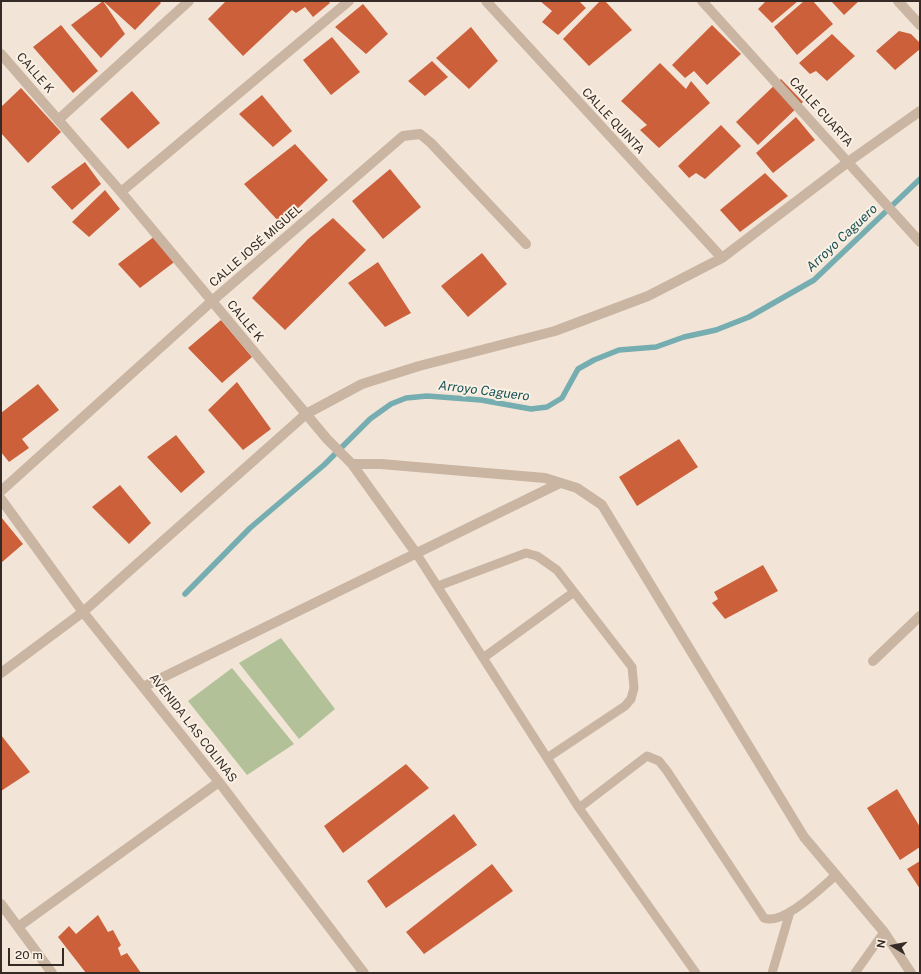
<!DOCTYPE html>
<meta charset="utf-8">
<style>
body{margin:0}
#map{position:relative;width:921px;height:974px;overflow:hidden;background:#f2e5d7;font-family:"Public Sans",sans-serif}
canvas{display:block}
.frame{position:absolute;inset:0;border:2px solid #352a25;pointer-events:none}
.north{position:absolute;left:873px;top:926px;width:40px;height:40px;-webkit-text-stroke:3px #faf0e3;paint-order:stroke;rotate:280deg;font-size:11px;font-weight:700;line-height:16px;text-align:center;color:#352a25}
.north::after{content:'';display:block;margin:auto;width:14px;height:18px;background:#352a25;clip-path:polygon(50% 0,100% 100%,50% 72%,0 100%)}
.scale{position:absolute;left:8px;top:948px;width:56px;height:18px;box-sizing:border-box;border:2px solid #352a25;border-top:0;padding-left:5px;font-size:12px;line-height:14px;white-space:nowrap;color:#352a25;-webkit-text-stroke:3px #faf0e3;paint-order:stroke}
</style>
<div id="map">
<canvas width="921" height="974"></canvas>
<div class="frame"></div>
<div class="north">N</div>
<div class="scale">20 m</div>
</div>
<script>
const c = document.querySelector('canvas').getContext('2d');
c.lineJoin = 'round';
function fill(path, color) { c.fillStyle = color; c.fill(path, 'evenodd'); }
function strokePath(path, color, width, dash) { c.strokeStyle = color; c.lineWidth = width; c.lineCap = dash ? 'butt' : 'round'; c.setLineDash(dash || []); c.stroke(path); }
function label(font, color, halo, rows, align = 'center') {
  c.font = font + ' "Public Sans",sans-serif'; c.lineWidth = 4; c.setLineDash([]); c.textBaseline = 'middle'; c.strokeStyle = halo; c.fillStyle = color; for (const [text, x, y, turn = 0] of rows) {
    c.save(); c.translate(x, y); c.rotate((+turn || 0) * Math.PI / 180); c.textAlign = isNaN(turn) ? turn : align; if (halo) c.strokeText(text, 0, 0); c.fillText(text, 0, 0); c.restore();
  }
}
fill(new Path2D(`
 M 281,638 L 335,709 L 299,739 L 239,663 Z
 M 232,668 L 294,744 L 247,775 L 188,701 Z`), '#b2c197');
strokePath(new Path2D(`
 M 185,594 L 250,528 L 324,465 L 370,419 L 391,404 L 406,398 L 427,396 L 481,400 L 531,409 L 547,407 L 562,398 L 578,369 L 594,360 L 619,350 L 656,347 L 684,337 L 716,330 L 749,317 L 814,280 L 920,179`), '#75adb0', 5.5);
fill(new Path2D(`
 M 103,1 L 159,1 L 161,3 L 135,30 L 103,1 L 125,34 L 101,58 L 71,25 Z
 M 226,1 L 328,1 L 330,3 L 313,17 L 305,7 L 296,13 L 292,10 L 243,56 L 208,19 Z
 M 540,1 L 581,1 L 580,2 L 586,8 L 558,35 L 542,22 L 552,11 Z
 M 600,1 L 605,1 L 632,30 L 589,66 L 563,39 Z
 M 763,1 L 798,1 L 772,23 L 758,9 L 765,2 Z
 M 804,1 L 813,1 L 833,24 L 797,55 L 774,27 Z
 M 831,1 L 859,1 L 844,15 Z
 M 363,4 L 388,34 L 366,54 L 335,27 Z
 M 61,25 L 98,71 L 73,93 L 33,47 Z
 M 712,25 L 741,54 L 707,85 L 694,71 L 685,78 L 672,65 Z
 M 471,27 L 498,61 L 469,89 L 436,58 Z
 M 899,31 L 911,34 L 920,43 L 920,49 L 895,70 L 876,51 Z
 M 832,34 L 855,56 L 827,81 L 816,71 L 810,74 L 799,63 Z
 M 332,37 L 360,72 L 331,95 L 303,60 Z
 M 432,61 L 448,77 L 425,96 L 408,81 Z
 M 660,63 L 686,89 L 691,81 L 710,103 L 659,148 L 640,130 L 647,125 L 621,101 Z
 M 781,79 L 803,102 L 758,145 L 736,122 Z
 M 21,88 L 61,132 L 28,163 L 1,133 L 1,107 Z
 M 132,91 L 160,123 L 128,149 L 100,119 Z
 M 262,95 L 292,131 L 273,147 L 239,114 Z
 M 796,117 L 815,140 L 773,173 L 756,153 Z
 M 721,125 L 741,146 L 705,179 L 696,173 L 689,178 L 678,166 Z
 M 295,144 L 328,180 L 281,224 L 244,184 Z
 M 85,162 L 101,184 L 72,210 L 51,187 Z
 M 390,169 L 421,207 L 383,239 L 352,201 Z
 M 765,173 L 788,196 L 740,232 L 720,210 Z
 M 105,190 L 120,209 L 89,237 L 72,222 Z
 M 333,218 L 366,250 L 285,330 L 252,298 L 308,239 Z
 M 155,236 L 177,260 L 140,288 L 118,264 Z
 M 482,253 L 507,284 L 468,317 L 441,286 Z
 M 378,262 L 411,313 L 385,327 L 348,283 Z
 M 221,320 L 252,357 L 222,383 L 188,348 Z
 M 237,382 L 271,429 L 243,450 L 208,410 Z
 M 38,384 L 59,410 L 22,439 L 29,448 L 9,462 L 1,452 L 1,413 Z
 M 176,435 L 205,472 L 181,493 L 147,457 Z
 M 679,439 L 698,467 L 637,506 L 619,477 Z
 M 120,485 L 151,523 L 129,544 L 92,507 Z
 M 1,517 L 23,544 L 1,563 Z
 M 763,565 L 778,591 L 725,619 L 712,603 L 718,599 L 714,592 Z
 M 1,735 L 30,772 L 1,791 Z
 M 406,764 L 429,788 L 343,853 L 324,826 Z
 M 897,789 L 920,827 L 920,847 L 900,860 L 867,808 Z
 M 454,814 L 477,845 L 386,908 L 367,881 Z
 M 920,861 L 920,889 L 907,869 Z
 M 492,864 L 513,891 L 424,954 L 406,932 Z
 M 98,915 L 108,932 L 113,930 L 121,945 L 118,948 L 121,956 L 127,953 L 141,973 L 86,973 L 58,937 L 69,926 L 76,934 Z`), '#cc603b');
strokePath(new Path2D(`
 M 416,553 L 579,808 L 696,973
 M 438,586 L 526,553 L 537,556 L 557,570 L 632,667 L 634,688 L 631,699 L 625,706 L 547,758
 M 483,658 L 574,592
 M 579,808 L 647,756 L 659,761 L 667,771 L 764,918 C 783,926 822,887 836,875
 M 772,973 L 790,912
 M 855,973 L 884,932`), '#cab5a3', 9);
strokePath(new Path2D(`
 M 486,1 L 722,258
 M 702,1 L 920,242
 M 898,1 L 920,25
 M 1,54 L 121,192 L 327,439 L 352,464 L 416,553
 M 58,120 L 189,1
 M 121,192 L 349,1
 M 352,464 L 381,464 L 545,478 L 577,488 L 602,505 L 804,837 L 884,932 L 911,973
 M 1,491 L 212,301 L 403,136 L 420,134 L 431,143 L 526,244
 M 1,499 L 83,612 L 219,782 L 364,973
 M 873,661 L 920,616
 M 1,673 L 83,612 L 306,414 L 362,384 L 419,366 L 555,331 L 648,296 L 722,258 L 848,162 L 920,111
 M 143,687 L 560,483
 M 1,904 L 52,973
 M 18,927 L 219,782`), '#cab5a3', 10);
label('12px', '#352a25', '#faf0e3', [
 ["CALLE K",35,73,49],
 ["CALLE CUARTA",821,112,48],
 ["CALLE QUINTA",613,121,47],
 ["CALLE JOSÉ MIGUEL",256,246,-41],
 ["CALLE K",245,321,50],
 ["AVENIDA LAS COLINAS",193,728,52]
]);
label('italic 13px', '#195358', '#faf0e3', [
 ["Arroyo Caguero",842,238,-43],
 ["Arroyo Caguero",484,391,7]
]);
</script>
